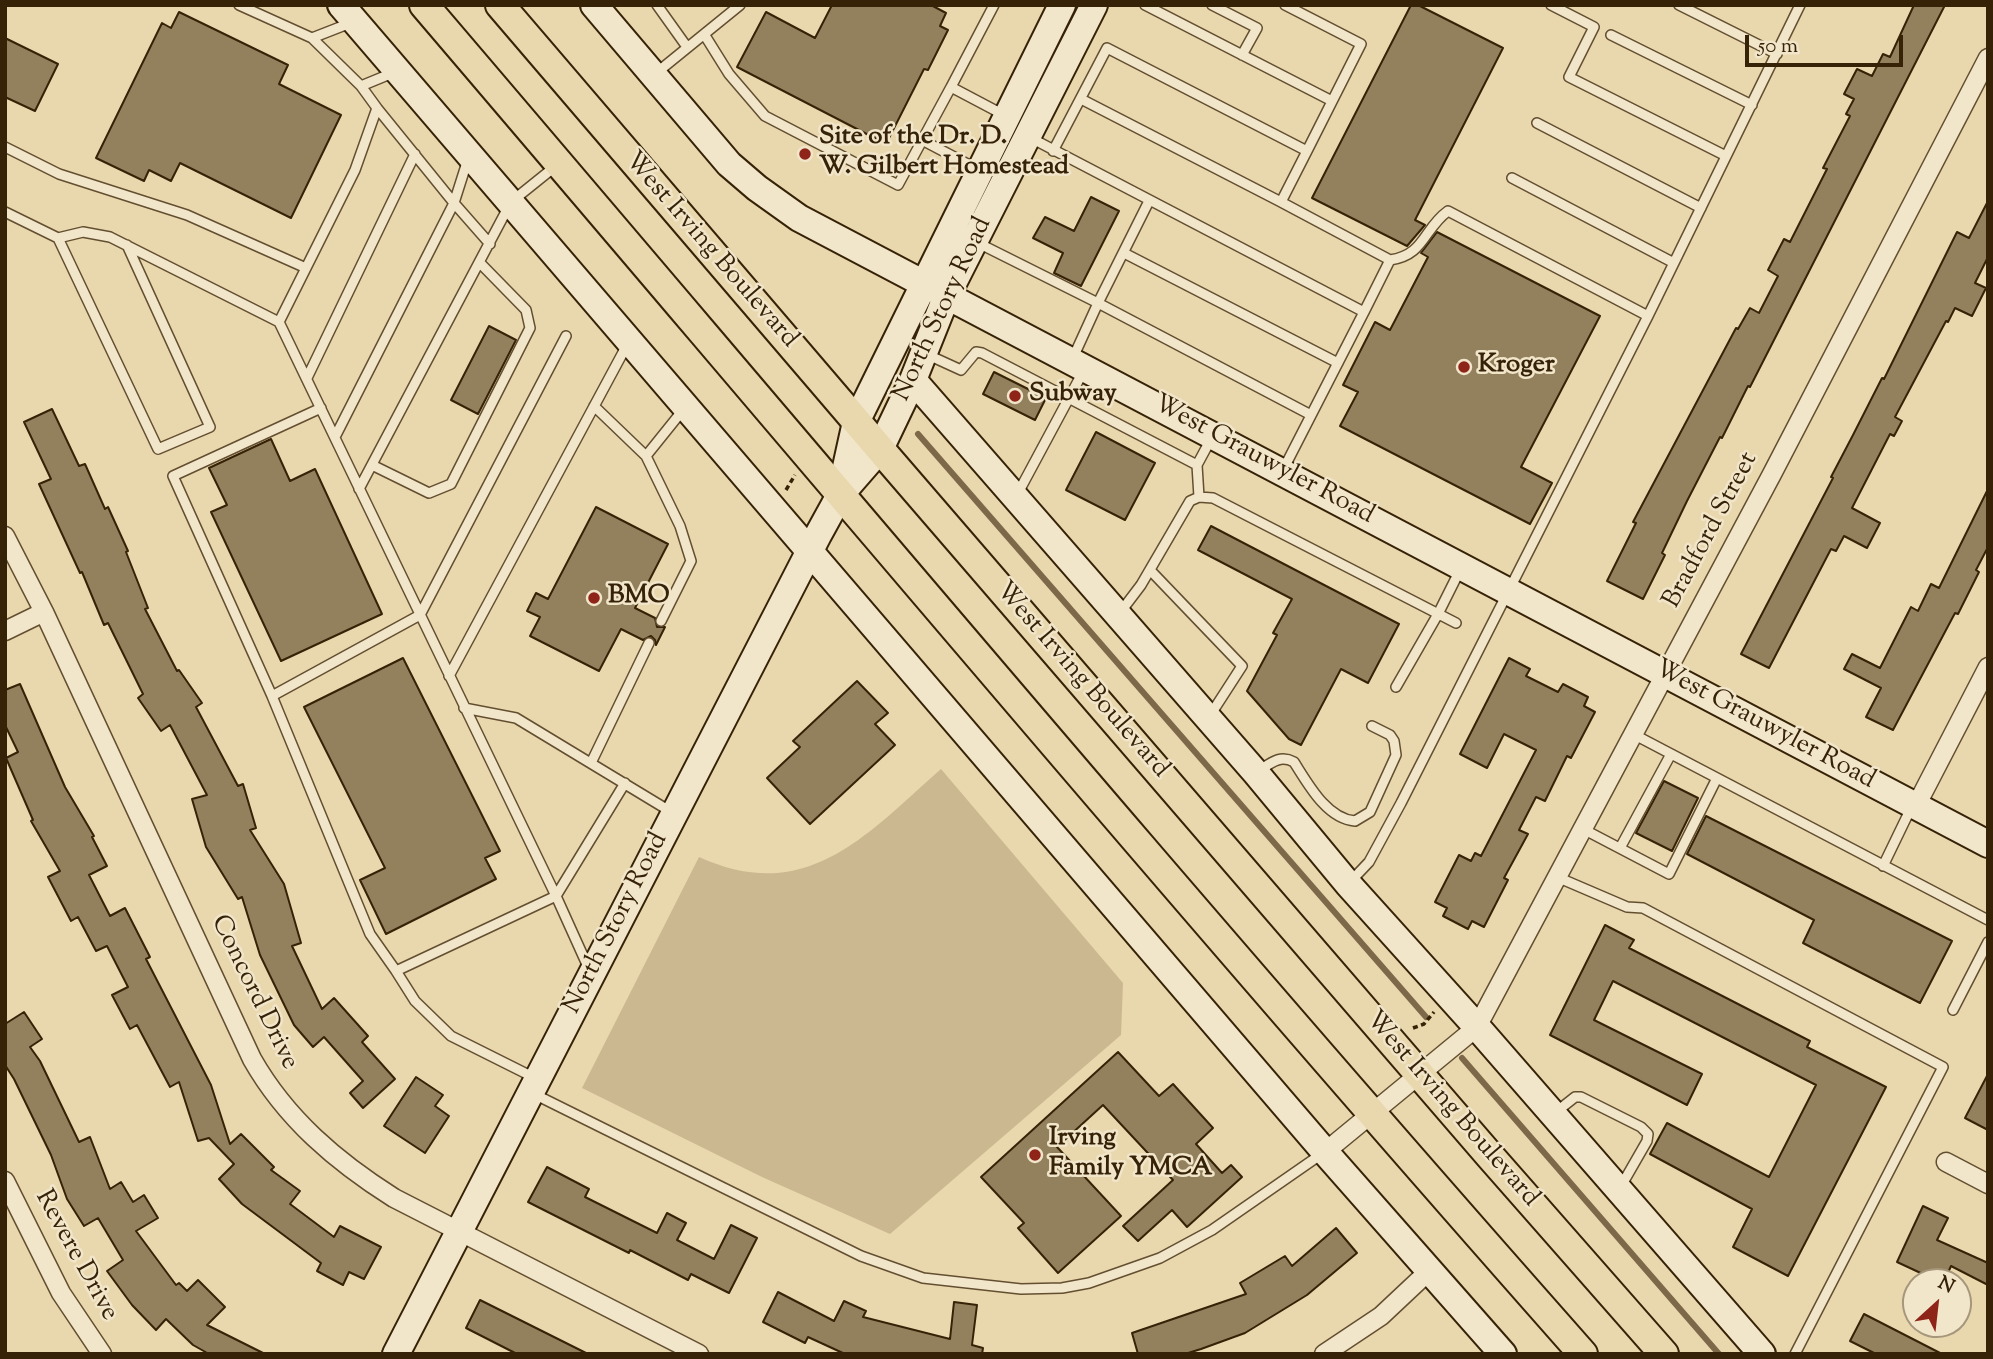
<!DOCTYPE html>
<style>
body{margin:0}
#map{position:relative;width:1993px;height:1359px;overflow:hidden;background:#e9d7ad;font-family:"Sorts Mill Goudy",serif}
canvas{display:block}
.frame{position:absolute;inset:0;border:7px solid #362207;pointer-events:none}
.north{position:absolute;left:1902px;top:1268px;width:70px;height:70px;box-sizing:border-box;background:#f1e5ca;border:2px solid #a6977c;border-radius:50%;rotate:27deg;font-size:19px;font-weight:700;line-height:28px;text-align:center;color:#362207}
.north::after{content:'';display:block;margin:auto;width:24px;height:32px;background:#8f2418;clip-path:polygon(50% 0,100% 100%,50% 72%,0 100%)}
.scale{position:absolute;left:1745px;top:35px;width:158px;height:32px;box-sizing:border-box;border:4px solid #362207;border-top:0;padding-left:9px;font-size:21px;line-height:24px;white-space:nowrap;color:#362207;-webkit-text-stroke:5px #f1e5ca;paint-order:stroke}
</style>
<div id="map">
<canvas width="1993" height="1359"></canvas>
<div class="frame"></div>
<div class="north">N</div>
<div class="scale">50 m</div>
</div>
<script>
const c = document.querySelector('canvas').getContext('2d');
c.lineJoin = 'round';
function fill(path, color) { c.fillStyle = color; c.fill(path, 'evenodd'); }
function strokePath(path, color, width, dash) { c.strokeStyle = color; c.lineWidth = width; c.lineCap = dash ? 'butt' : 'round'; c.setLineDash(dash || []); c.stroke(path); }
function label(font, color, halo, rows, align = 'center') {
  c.font = font + ' "Sorts Mill Goudy",serif'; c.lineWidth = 5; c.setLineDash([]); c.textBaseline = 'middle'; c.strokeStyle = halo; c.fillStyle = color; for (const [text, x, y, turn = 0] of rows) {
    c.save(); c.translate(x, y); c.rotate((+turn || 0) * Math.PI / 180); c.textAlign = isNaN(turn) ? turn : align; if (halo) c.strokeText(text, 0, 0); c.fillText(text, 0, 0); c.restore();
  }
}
fill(new Path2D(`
 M 941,769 L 1123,983 L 1121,1035 L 890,1234 L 762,1177 L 582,1088 L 699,857 C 807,906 866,835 941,769 Z`), '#cbb891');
strokePath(new Path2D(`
 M 918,434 L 1426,1017
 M 1462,1058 L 1719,1354`), '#7d6949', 6);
const building = new Path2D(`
 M 832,5 L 931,5 L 946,13 L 940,26 L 948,30 L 928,70 L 924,69 L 886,144 L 737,67 L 766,12 L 815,38 Z
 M 1411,5 L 1418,5 L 1503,48 L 1415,220 L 1425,225 L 1407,246 L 1312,198 Z
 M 1914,5 L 1945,5 L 1750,387 L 1748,386 L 1722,438 L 1720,437 L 1687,501 L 1662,553 L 1665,555 L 1643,599 L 1607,581 L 1636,523 L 1633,522 L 1736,328 L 1738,329 L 1750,308 L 1759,313 L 1778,276 L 1768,270 L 1784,239 L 1790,242 L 1827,169 L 1823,168 L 1850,116 L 1846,114 L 1854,99 L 1844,94 L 1857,69 L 1872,76 L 1883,54 L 1890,57 Z
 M 179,12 L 288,65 L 279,84 L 341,115 L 291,218 L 180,163 L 171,181 L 149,170 L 144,181 L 96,158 L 162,23 L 171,28 Z
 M 5,38 L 58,64 L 35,111 L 5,97 Z
 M 1091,197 L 1119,211 L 1081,286 L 1054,273 L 1063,253 L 1033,238 L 1045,217 L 1074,231 Z
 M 1988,201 L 1988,257 L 1975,283 L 1986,288 L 1972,316 L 1955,308 L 1948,322 L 1946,321 L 1895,417 L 1902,421 L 1894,436 L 1890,434 L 1852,508 L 1880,523 L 1867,548 L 1844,536 L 1836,551 L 1831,549 L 1769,668 L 1741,654 L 1833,478 L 1831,477 L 1853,435 L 1882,378 L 1884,379 L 1957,232 L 1969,238 Z
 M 1437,232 L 1600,316 L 1521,467 L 1552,483 L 1530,524 L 1340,426 L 1358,392 L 1343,385 L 1375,322 L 1390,330 L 1428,257 L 1421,253 Z
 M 489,326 L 516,340 L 478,414 L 451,400 Z
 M 994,372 L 1046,398 L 1035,420 L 983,394 Z
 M 52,409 L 79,466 L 85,464 L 105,509 L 108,507 L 128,551 L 126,552 L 148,608 L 145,609 L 177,671 L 179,670 L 202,703 L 196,707 L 238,786 L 243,784 L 256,828 L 250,830 L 284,884 L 301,943 L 292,946 L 322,1009 L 334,998 L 368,1036 L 362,1042 L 395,1079 L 363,1108 L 350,1093 L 363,1081 L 324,1037 L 313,1047 L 294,1025 L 260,955 L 242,897 L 238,899 L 206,847 L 192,799 L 207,795 L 170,725 L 161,731 L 138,698 L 143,694 L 108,623 L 104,625 L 82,572 L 80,573 L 39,484 L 51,479 L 24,422 Z
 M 1096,432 L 1155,463 L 1125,520 L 1066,490 Z
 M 271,439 L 290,481 L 315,469 L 382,614 L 281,661 L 211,512 L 227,505 L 209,468 Z
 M 1988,489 L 1988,547 L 1976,570 L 1979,572 L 1958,614 L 1955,613 L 1893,730 L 1866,717 L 1881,688 L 1844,669 L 1852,654 L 1880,668 L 1911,607 L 1918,611 L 1931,584 L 1939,588 Z
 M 596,507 L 668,544 L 635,608 L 655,618 L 657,627 L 665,627 L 656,645 L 655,640 L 651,636 L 643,640 L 621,629 L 599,671 L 530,636 L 540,617 L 527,611 L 536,593 L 548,599 Z
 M 1211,526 L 1399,624 L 1368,683 L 1341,669 L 1301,745 L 1289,739 L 1247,691 L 1277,635 L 1273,633 L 1292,599 L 1198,550 Z
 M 403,658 L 500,851 L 485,858 L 496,879 L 386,934 L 360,880 L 385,868 L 304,707 Z
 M 1509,658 L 1530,669 L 1526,676 L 1558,692 L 1563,684 L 1588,697 L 1584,706 L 1595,712 L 1571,758 L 1567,756 L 1545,801 L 1536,797 L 1519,830 L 1528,834 L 1504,878 L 1508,880 L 1484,927 L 1472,921 L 1468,929 L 1443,916 L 1447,908 L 1435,902 L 1459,855 L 1471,861 L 1475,853 L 1481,856 L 1536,750 L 1504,734 L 1487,768 L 1460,754 Z
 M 857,681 L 888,713 L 875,724 L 895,745 L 810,824 L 767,778 L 800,747 L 793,741 Z
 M 20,684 L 65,787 L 94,836 L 92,837 L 107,866 L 89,875 L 110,916 L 125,908 L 150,957 L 146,959 L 211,1085 L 230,1144 L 241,1134 L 274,1167 L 271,1170 L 300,1191 L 290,1204 L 334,1237 L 340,1226 L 381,1247 L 364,1279 L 349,1272 L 343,1285 L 317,1271 L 321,1263 L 242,1204 L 219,1179 L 234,1164 L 209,1138 L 198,1141 L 179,1082 L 170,1087 L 137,1025 L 130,1029 L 112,995 L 128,987 L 107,946 L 96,951 L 78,917 L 71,921 L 48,877 L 60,871 L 31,821 L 33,820 L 6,758 L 18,752 L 5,725 L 5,690 Z
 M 1664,781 L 1698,798 L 1672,851 L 1636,833 Z
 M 1706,816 L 1952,941 L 1920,1003 L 1803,943 L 1814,920 L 1687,854 Z
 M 1605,925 L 1634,940 L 1629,948 L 1810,1041 L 1807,1047 L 1886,1087 L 1788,1276 L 1733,1247 L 1752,1209 L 1650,1154 L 1667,1123 L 1769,1177 L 1816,1085 L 1613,981 L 1594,1020 L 1702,1074 L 1687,1105 L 1550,1035 Z
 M 24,1012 L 42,1039 L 30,1047 L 40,1061 L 79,1142 L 90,1137 L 110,1189 L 121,1182 L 133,1202 L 144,1195 L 158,1218 L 136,1231 L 176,1285 L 179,1283 L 187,1291 L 198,1280 L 225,1307 L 207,1325 L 265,1354 L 209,1354 L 193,1345 L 166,1319 L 156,1330 L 132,1305 L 107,1271 L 123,1260 L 98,1218 L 84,1226 L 67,1199 L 51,1155 L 14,1079 L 5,1065 L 5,1024 Z
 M 1118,1052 L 1159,1096 L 1173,1084 L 1213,1128 L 1196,1144 L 1222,1173 L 1231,1165 L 1242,1177 L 1187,1227 L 1172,1210 L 1138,1241 L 1123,1226 L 1173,1180 L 1103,1105 L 1057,1147 L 1121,1216 L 1058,1273 L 1018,1228 L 1024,1223 L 981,1177 Z
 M 1988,1074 L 1988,1130 L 1965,1118 Z
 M 416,1077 L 443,1095 L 435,1106 L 449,1116 L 425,1153 L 384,1126 Z
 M 547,1167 L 589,1189 L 585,1197 L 657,1233 L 667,1213 L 686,1223 L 677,1240 L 714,1259 L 731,1225 L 757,1238 L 729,1293 L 691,1274 L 688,1280 L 630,1250 L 629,1253 L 528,1202 Z
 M 1923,1206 L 1948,1218 L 1937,1240 L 1988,1263 L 1988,1285 L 1951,1266 L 1944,1282 L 1940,1282 L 1897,1262 Z
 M 1336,1228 L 1357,1253 L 1307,1295 L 1245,1333 L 1201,1349 L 1185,1354 L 1138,1354 L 1132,1333 L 1246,1294 L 1240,1283 L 1285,1256 L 1292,1266 Z
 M 778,1292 L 834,1321 L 844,1301 L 866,1311 L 863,1317 L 950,1339 L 954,1302 L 977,1305 L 972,1345 L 983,1348 L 982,1354 L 845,1354 L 808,1337 L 805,1343 L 763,1322 Z
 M 480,1300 L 588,1354 L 517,1354 L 466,1328 Z
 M 1864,1314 L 1942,1354 L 1876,1354 L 1850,1341 Z`);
fill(building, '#93805d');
strokePath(building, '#362207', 2);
const lane = new Path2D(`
 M 239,5 L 312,38 L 353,22
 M 657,5 L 687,47
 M 994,5 L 951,87 L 1004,115
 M 1145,5 L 1332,101
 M 1212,5 L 1257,28 L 1242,55
 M 1285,5 L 1361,44 L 1307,151
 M 1551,5 L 1594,27 L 1569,77 L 1726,156
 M 1679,5 L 1777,54
 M 704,34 L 729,74 L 765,116 L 898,185 L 951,87
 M 1611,35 L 1752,105
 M 312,38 L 361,86 L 377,108 L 355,170 L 279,322 L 556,896 L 589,969
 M 655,74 L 740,5
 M 361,86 L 395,72
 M 1081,99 L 1281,202
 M 1537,123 L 1701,208
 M 1029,137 L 1364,312 L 1390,260 C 1425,255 1423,229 1448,211 L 1648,316
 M 922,140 L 979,170
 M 5,147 L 59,174 L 187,215 L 306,268
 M 1053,151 L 1107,48 L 1307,151 L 1281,202 L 1390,260
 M 468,159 L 454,203 L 490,244
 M 1512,178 L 1674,263
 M 1149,201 L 1098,303 L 1311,415
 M 5,212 L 58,238 L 83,232 L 110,237 L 279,322
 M 58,238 L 158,449 L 210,427 L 127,245
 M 976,242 L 1098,303 L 1072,360
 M 1124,253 L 1338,363
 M 926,354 L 961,370 L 976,352 L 982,353 L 1197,465
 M 307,378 L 415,154
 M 594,406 L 646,456 L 683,410
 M 321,408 L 173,476 L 272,696 L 420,615 L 566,336
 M 335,437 L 454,203 L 377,108
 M 646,456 L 680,526 L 691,561 L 661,621
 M 372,465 L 429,493 L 451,484 L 530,328 L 526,310 L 480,263
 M 1283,470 L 1364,312
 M 359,489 L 511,202 L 557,165
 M 1018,493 L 1084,370
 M 1199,497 L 1197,465 L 1211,439
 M 1150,570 L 1242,666 L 1211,714
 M 1119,614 L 1141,585 L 1190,501 L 1199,497 L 1213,498 L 1456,623
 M 449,676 L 627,345
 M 1396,687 L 1438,614 L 1461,568
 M 272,696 L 370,934 L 396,971
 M 464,708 L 516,718 L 673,813
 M 1633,734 L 1988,920
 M 591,763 L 649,643
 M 1257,772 C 1270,764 1279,754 1294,762 C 1308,784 1327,819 1355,821 L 1370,812 L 1396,755 L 1394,741 L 1390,735 L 1372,726
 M 1583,829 L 1669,874 L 1717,778
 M 1620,848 L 1671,754
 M 1883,866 L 1912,806
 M 1557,877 L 1627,907 L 1643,908 L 1943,1067 L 1795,1354
 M 1351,881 L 1369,862 L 1401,803 L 1648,316 L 1800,5
 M 1953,1010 L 1988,942
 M 535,1078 L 451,1036 L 415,1001 L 396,971 L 556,896 L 625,783
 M 534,1094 L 861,1256 L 923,1278 L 1021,1289 L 1062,1288 L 1089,1283 L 1160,1258 L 1212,1230 L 1323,1153
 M 1556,1112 L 1575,1097 L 1581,1097 L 1641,1127 L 1648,1134 L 1647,1141 L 1620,1188`);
const street = new Path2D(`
 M 5,536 L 44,612 L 252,1059 C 286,1119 337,1162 394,1198 L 699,1354
 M 5,631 L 44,612
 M 1916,806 L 1988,667
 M 1325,1152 L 1477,1027 L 1772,474 L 1988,58
 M 1946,1162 L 1988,1184
 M 5,1181 L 61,1293 L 102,1354
 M 1324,1354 L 1381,1316 L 1430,1270`);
const secondary = new Path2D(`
 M 341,5 L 1325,1152 L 1503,1354
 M 594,5 L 729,164 L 757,188 L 799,218 L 1988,844
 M 913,380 L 1256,773 L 1348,884 L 1477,1027 L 1762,1354
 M 841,490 L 856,422 L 1062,5
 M 396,1354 L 818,535 L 840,495 L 880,449 L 913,380 L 947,295 L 1094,5`);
const primary = new Path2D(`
 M 424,5 C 809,456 1190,910 1583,1354
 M 500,5 L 880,449 L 1490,1156 L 1664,1354`);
strokePath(lane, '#634f30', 12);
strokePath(street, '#634f30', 21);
strokePath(secondary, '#362207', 30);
strokePath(primary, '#362207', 32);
strokePath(new Path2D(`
 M 786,490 L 795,475
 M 1413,1028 L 1424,1024 L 1434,1012`), '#362207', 3.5, [5, 3.5]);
strokePath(lane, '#f1e5ca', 9);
strokePath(street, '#f1e5ca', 18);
strokePath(secondary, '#f1e5ca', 26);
strokePath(primary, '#e9d7ad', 28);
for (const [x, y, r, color] of [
 [805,154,7,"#8f2418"],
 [1464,367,7,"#8f2418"],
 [1015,396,7,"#8f2418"],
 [594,598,7,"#8f2418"],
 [1035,1155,7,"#8f2418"]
]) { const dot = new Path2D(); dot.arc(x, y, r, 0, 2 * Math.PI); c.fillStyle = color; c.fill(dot); strokePath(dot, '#f1e5ca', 2.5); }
label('bold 26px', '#362207', '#f1e5ca', [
 ["Site of the Dr. D.",819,139],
 ["W. Gilbert Homestead",819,169],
 ["Kroger",1478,367],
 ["Subway",1029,396],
 ["BMO",608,598],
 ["Irving",1049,1140],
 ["Family YMCA",1049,1170]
], 'left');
label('26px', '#362207', '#f1e5ca', [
 ["West Irving Boulevard",710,251,49],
 ["North Story Road",944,310,-65],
 ["West Grauwyler Road",1263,461,28],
 ["Bradford Street",1712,531,-62],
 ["West Irving Boulevard",1081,681,49],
 ["West Grauwyler Road",1764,726,28],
 ["North Story Road",617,924,-63],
 ["Concord Drive",253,993,64],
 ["West Irving Boulevard",1451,1110,49],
 ["Revere Drive",75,1256,61]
]);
</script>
